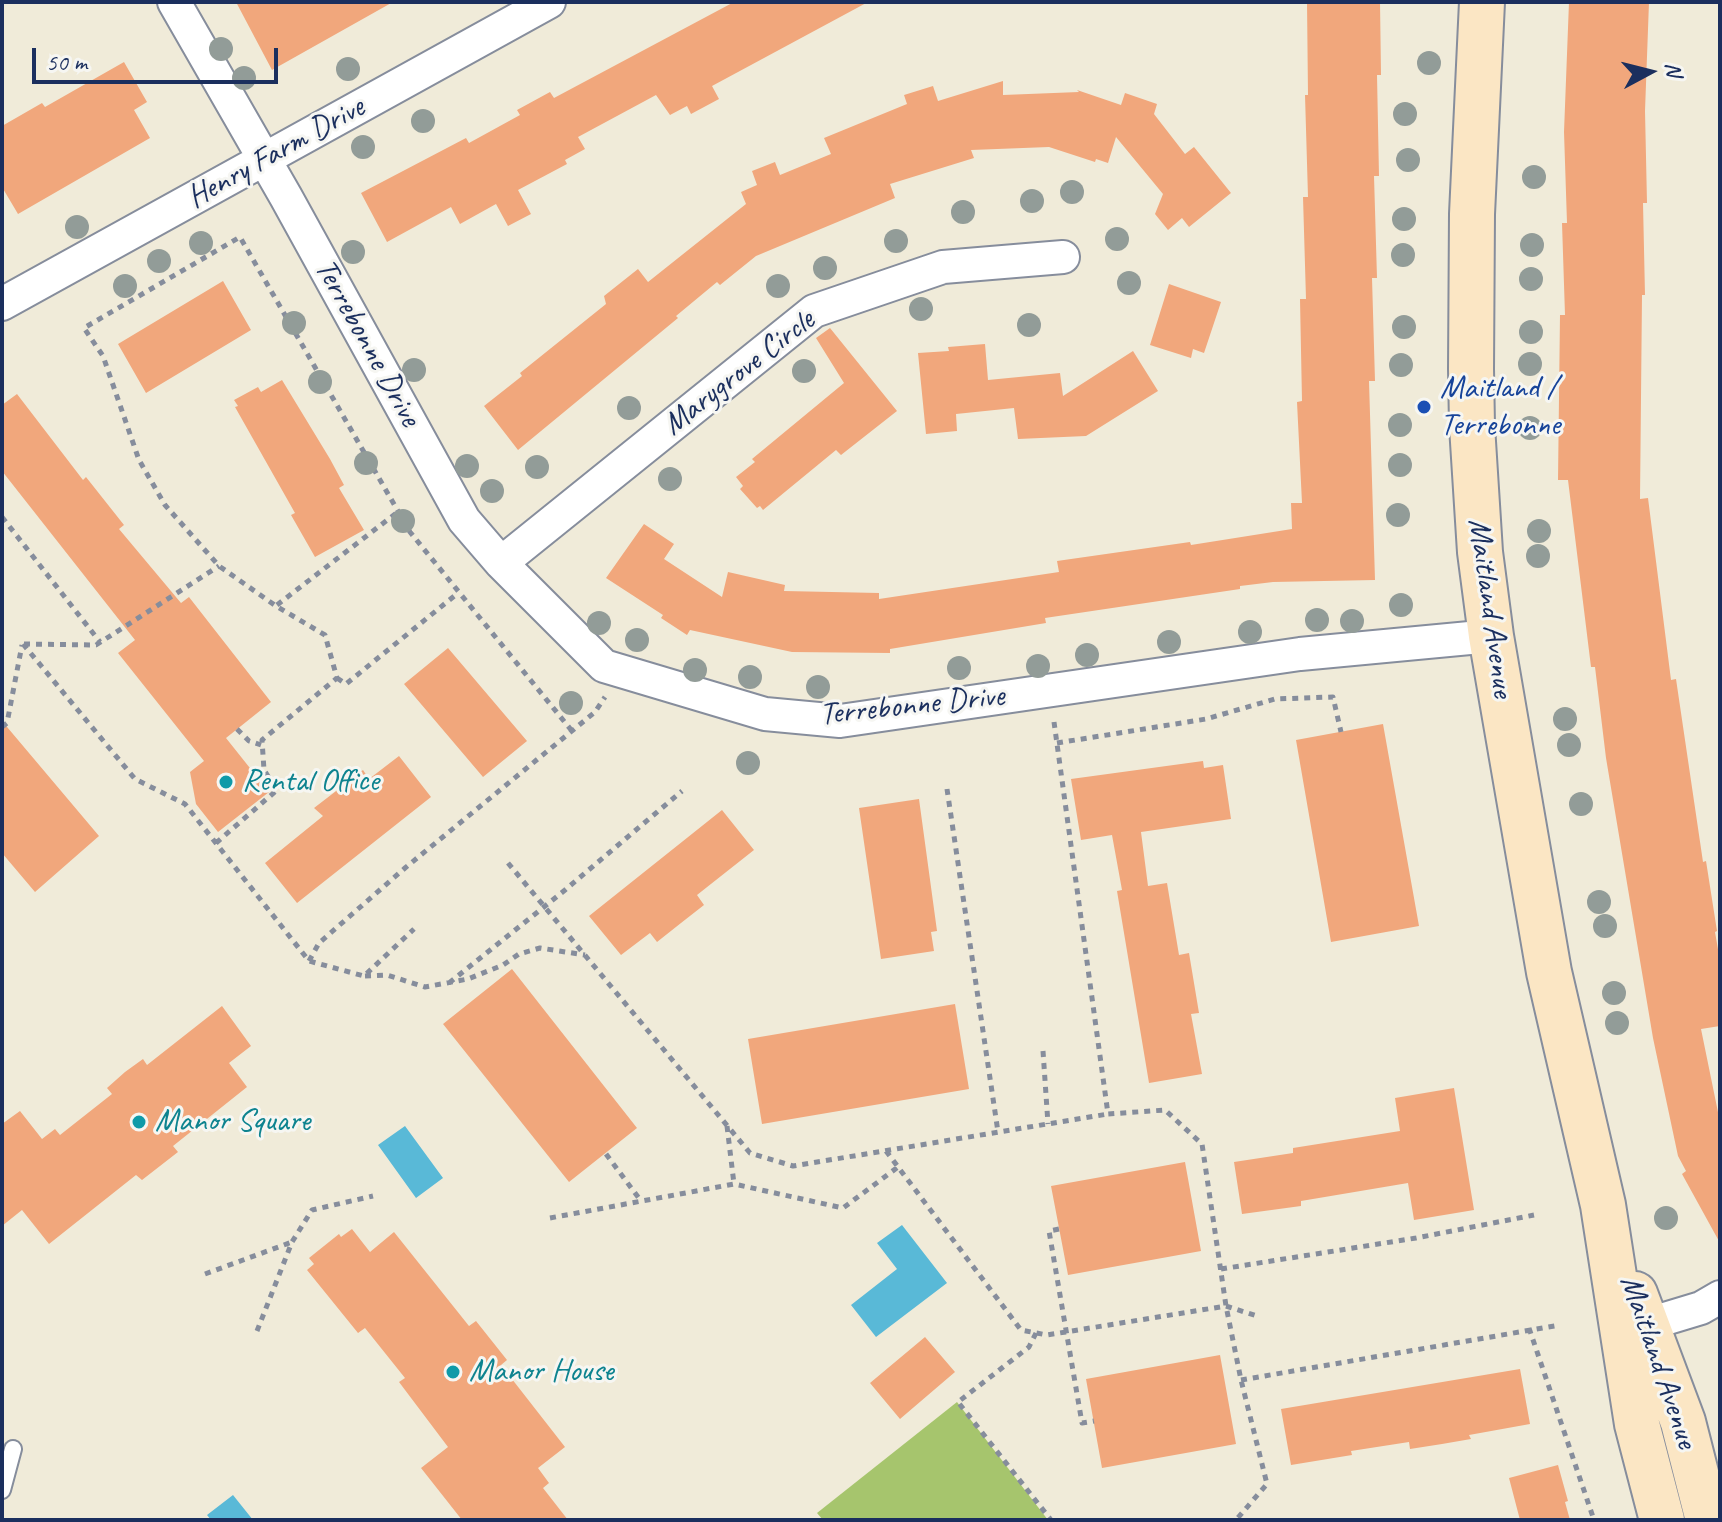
<!DOCTYPE html>
<style>
body{margin:0}
#map{position:relative;width:1722px;height:1522px;overflow:hidden;background:#f0ebd9;font-family:Caveat,sans-serif}
canvas{display:block}
.frame{position:absolute;inset:0;border:4px solid #1b2f5e;pointer-events:none}
.north{position:absolute;left:1610px;top:32px;width:80px;height:80px;-webkit-text-stroke:6px #f6f6f2;paint-order:stroke;rotate:83deg;font-size:22px;font-weight:700;line-height:32px;text-align:center;color:#1b2f5e}
.north::after{content:'';display:block;margin:auto;width:28px;height:36px;background:#1b2f5e;clip-path:polygon(50% 0,100% 100%,50% 72%,0 100%)}
.scale{position:absolute;left:32px;top:48px;width:246px;height:36px;box-sizing:border-box;border:4px solid #1b2f5e;border-top:0;padding-left:10px;font-size:24px;line-height:28px;white-space:nowrap;color:#1b2f5e;-webkit-text-stroke:6px #f6f6f2;paint-order:stroke}
</style>
<div id="map">
<canvas width="1722" height="1522"></canvas>
<div class="frame"></div>
<div class="north">N</div>
<div class="scale">50 m</div>
</div>
<script>
const c = document.querySelector('canvas').getContext('2d');
c.lineJoin = 'round';
function fill(path, color) { c.fillStyle = color; c.fill(path, 'evenodd'); }
function strokePath(path, color, width, dash) { c.strokeStyle = color; c.lineWidth = width; c.lineCap = dash ? 'butt' : 'round'; c.setLineDash(dash || []); c.stroke(path); }
function label(font, color, halo, rows, align = 'center') {
  c.font = font + ' Caveat,sans-serif'; c.lineWidth = 6; c.setLineDash([]); c.textBaseline = 'middle'; c.strokeStyle = halo; c.fillStyle = color; for (const [text, x, y, turn = 0] of rows) {
    c.save(); c.translate(x, y); c.rotate((+turn || 0) * Math.PI / 180); c.textAlign = isNaN(turn) ? turn : align; if (halo) c.strokeText(text, 0, 0); c.fillText(text, 0, 0); c.restore();
  }
}
fill(new Path2D(`
 M 957,1402 L 1048,1520 L 823,1520 L 817,1513 Z`), '#a6c56d');
fill(new Path2D(`
 M 405,1126 L 443,1178 L 416,1198 L 378,1145 Z
 M 902,1225 L 947,1283 L 876,1337 L 851,1305 L 897,1269 L 877,1243 Z
 M 233,1495 L 253,1520 L 211,1520 L 207,1515 Z`), '#59b9d7');
fill(new Path2D(`
 M 236,2 L 393,2 L 272,70 Z
 M 734,2 L 868,2 L 712,86 L 719,99 L 691,114 L 687,106 L 670,115 L 656,95 L 578,137 L 585,149 L 565,160 L 567,164 L 518,190 L 531,214 L 508,226 L 496,204 L 460,224 L 451,207 L 387,242 L 361,193 L 466,138 L 469,143 L 520,115 L 517,110 L 550,92 L 554,98 Z
 M 1307,2 L 1380,2 L 1381,75 L 1377,75 L 1379,176 L 1374,176 L 1377,278 L 1372,278 L 1375,381 L 1369,381 L 1375,580 L 1273,582 L 1240,586 L 1240,589 L 1045,618 L 1046,623 L 890,649 L 890,653 L 792,652 L 690,630 L 687,635 L 661,618 L 663,615 L 606,578 L 644,524 L 674,544 L 664,559 L 722,597 L 728,572 L 785,585 L 784,591 L 879,593 L 879,599 L 1059,572 L 1057,561 L 1190,542 L 1191,545 L 1292,529 L 1291,503 L 1302,503 L 1297,402 L 1302,401 L 1300,299 L 1306,299 L 1303,197 L 1308,197 L 1305,95 L 1308,95 Z
 M 1569,2 L 1649,2 L 1645,111 L 1647,203 L 1643,203 L 1645,295 L 1642,295 L 1640,499 L 1648,498 L 1671,680 L 1676,679 L 1703,862 L 1706,861 L 1717,931 L 1715,932 L 1720,961 L 1720,1026 L 1701,1029 L 1720,1122 L 1720,1243 L 1682,1174 L 1686,1171 L 1678,1156 L 1653,1038 L 1606,758 L 1595,667 L 1591,667 L 1568,480 L 1558,480 L 1560,315 L 1565,315 L 1562,223 L 1567,223 L 1564,132 Z
 M 124,62 L 147,102 L 134,110 L 150,138 L 18,214 L 2,187 L 2,126 L 42,103 L 45,107 Z
 M 1003,81 L 1003,95 L 1079,92 L 1077,90 L 1121,105 L 1125,93 L 1157,104 L 1154,114 L 1185,154 L 1194,147 L 1231,193 L 1189,227 L 1182,218 L 1168,230 L 1155,214 L 1163,194 L 1116,137 L 1108,163 L 1096,159 L 1095,162 L 1049,147 L 971,150 L 974,158 L 890,184 L 895,198 L 756,256 L 720,285 L 717,282 L 676,316 L 678,318 L 518,450 L 484,406 L 522,376 L 520,373 L 606,304 L 604,296 L 638,269 L 648,282 L 746,204 L 741,192 L 757,185 L 752,171 L 775,162 L 780,175 L 831,154 L 824,138 L 907,104 L 904,95 L 933,86 L 938,101 Z
 M 223,281 L 251,330 L 146,393 L 118,344 Z
 M 1169,284 L 1221,302 L 1204,353 L 1193,349 L 1191,358 L 1150,345 Z
 M 830,328 L 897,411 L 841,455 L 836,450 L 763,510 L 760,506 L 757,508 L 740,489 L 743,486 L 736,477 L 755,462 L 752,459 L 844,383 L 816,338 Z
 M 985,344 L 988,380 L 1060,373 L 1063,396 L 1133,351 L 1158,391 L 1086,436 L 1018,439 L 1014,408 L 956,414 L 957,431 L 926,434 L 918,353 L 949,351 L 948,347 Z
 M 282,380 L 330,459 L 344,485 L 339,488 L 364,530 L 315,557 L 291,515 L 295,513 L 235,407 L 238,406 L 234,400 L 258,387 L 261,392 Z
 M 17,394 L 83,480 L 86,477 L 124,525 L 119,529 L 181,603 L 189,597 L 271,702 L 226,738 L 269,792 L 218,832 L 196,804 L 190,772 L 204,761 L 118,653 L 135,640 L 2,471 L 2,405 Z
 M 448,648 L 527,741 L 483,777 L 404,684 Z
 M 2,721 L 99,836 L 35,892 L 2,853 Z
 M 1383,724 L 1419,926 L 1331,942 L 1296,740 Z
 M 399,756 L 431,797 L 297,903 L 265,863 L 323,816 L 314,808 L 340,788 L 363,770 L 369,779 Z
 M 1203,761 L 1204,768 L 1223,765 L 1231,819 L 1141,832 L 1148,886 L 1167,883 L 1179,955 L 1189,953 L 1199,1013 L 1191,1014 L 1202,1074 L 1149,1083 L 1117,891 L 1122,890 L 1112,835 L 1081,840 L 1071,779 Z
 M 919,799 L 937,931 L 931,932 L 934,951 L 881,959 L 859,808 Z
 M 722,810 L 754,850 L 697,895 L 704,905 L 681,923 L 657,942 L 650,933 L 621,955 L 589,916 Z
 M 512,969 L 637,1128 L 569,1182 L 443,1024 Z
 M 955,1004 L 969,1089 L 762,1124 L 748,1039 Z
 M 222,1006 L 251,1046 L 229,1063 L 247,1087 L 173,1146 L 178,1152 L 142,1180 L 136,1175 L 49,1244 L 22,1210 L 2,1226 L 2,1124 L 20,1111 L 42,1139 L 55,1129 L 60,1135 L 112,1094 L 107,1088 L 125,1072 L 143,1059 L 147,1065 Z
 M 1454,1088 L 1474,1210 L 1414,1220 L 1408,1183 L 1301,1201 L 1301,1206 L 1242,1214 L 1234,1162 L 1293,1153 L 1293,1148 L 1400,1131 L 1395,1098 Z
 M 1185,1162 L 1201,1251 L 1068,1275 L 1051,1186 Z
 M 352,1229 L 370,1252 L 394,1232 L 469,1326 L 476,1321 L 507,1360 L 501,1365 L 565,1447 L 538,1468 L 549,1483 L 543,1488 L 568,1520 L 462,1520 L 421,1468 L 448,1447 L 399,1382 L 405,1378 L 365,1328 L 358,1333 L 307,1270 L 314,1264 L 309,1258 L 339,1234 L 341,1237 Z
 M 925,1337 L 955,1372 L 900,1419 L 870,1383 Z
 M 1220,1355 L 1236,1444 L 1102,1468 L 1086,1379 Z
 M 1520,1369 L 1530,1424 L 1469,1435 L 1471,1439 L 1442,1444 L 1410,1449 L 1409,1442 L 1351,1451 L 1352,1455 L 1291,1465 L 1281,1409 Z
 M 1558,1465 L 1568,1501 L 1565,1502 L 1570,1520 L 1520,1520 L 1509,1478 Z`), '#f1a77c');
const service = new Path2D(`
 M 2,1490 L 13,1449`);
const minor = new Path2D(`
 M 174,2 L 286,197 L 464,520 L 501,563 L 604,666 L 765,714 L 840,721 L 1300,654 L 1491,636
 M 2,304 L 549,2
 M 501,563 L 814,311 L 943,267 L 1063,257
 M 1625,1331 L 1701,1308 L 1720,1297`);
const secondary = new Path2D(`
 M 1482,2 L 1472,214 L 1471,369 L 1472,426 L 1480,552 L 1491,636 L 1549,972 L 1603,1205 L 1637,1424 L 1662,1520
 M 1635,1294 L 1683,1422 L 1708,1520`);
strokePath(service, '#868d9c', 20);
strokePath(minor, '#868d9c', 36);
strokePath(secondary, '#868d9c', 48);
strokePath(new Path2D(`
 M 2,517 L 100,642
 M 277,605 L 399,511
 M 23,644 L 135,779 L 185,804 L 309,961 L 364,976 L 414,929
 M 24,644 L 96,645 L 219,566
 M 337,678 L 346,684 L 458,593
 M 1054,722 L 1108,1114 L 1165,1110 L 1202,1144 L 1226,1306 L 1241,1380 L 1267,1484 L 1236,1520
 M 2,727 L 7,723 L 22,645
 M 237,729 L 249,741 L 261,745
 M 1057,743 L 1206,719 L 1275,699 L 1333,697 L 1341,732
 M 947,789 L 998,1132
 M 216,843 L 277,790 L 264,770 L 262,740 L 337,678 L 325,635 L 276,606 L 219,566 L 165,505 L 139,460 L 103,356 L 84,328 L 240,237 L 410,532 L 572,731
 M 508,863 L 750,1153 L 793,1166 L 1108,1114
 M 309,961 L 319,943 L 405,868 L 595,712 L 605,697
 M 365,976 L 387,975 L 425,987 L 468,979 L 503,965 L 519,954 L 540,948 L 585,955
 M 449,983 L 565,890 L 682,791
 M 1043,1051 L 1048,1124
 M 727,1126 L 734,1184
 M 886,1151 L 1021,1330 L 1047,1335 L 1226,1306 L 1260,1317
 M 606,1154 L 641,1201
 M 550,1218 L 734,1184 L 843,1208 L 898,1167
 M 1059,1229 L 1049,1231 L 1082,1423 L 1094,1421
 M 1221,1269 L 1416,1238 L 1534,1215
 M 205,1274 L 292,1242
 M 1529,1328 L 1594,1520
 M 257,1331 L 292,1242 L 312,1210 L 373,1196
 M 1036,1333 L 1029,1347 L 958,1402 L 1051,1520
 M 1241,1380 L 1560,1325`), '#868d9c', 5, [6, 6]);
strokePath(service, '#fff', 16);
strokePath(minor, '#fff', 32);
strokePath(secondary, '#fbe6c4', 44);
c.fillStyle = '#929c98';
for (const [x, y] of [
 [221,49],
 [1429,63],
 [348,69],
 [244,78],
 [1405,114],
 [423,121],
 [363,147],
 [1408,160],
 [1534,177],
 [1072,192],
 [1032,201],
 [963,212],
 [1404,219],
 [77,227],
 [1117,239],
 [896,241],
 [201,243],
 [1532,245],
 [353,252],
 [1403,255],
 [159,261],
 [825,268],
 [1531,279],
 [1129,283],
 [125,286],
 [778,286],
 [921,309],
 [294,323],
 [1029,325],
 [1404,327],
 [1531,332],
 [1530,364],
 [1401,365],
 [414,370],
 [804,371],
 [320,382],
 [629,408],
 [1400,425],
 [1530,428],
 [366,463],
 [1400,465],
 [467,466],
 [537,467],
 [670,479],
 [492,491],
 [1398,515],
 [403,521],
 [1539,531],
 [1538,556],
 [1401,605],
 [1317,620],
 [1352,621],
 [599,623],
 [1250,632],
 [637,640],
 [1169,642],
 [1087,655],
 [1038,666],
 [959,668],
 [695,670],
 [750,677],
 [818,687],
 [571,703],
 [1565,719],
 [1569,745],
 [748,763],
 [1581,804],
 [1599,902],
 [1605,926],
 [1614,993],
 [1617,1023],
 [1666,1218]
]) { c.beginPath(); c.arc(x, y, 12, 0, 2 * Math.PI); c.fill(); }
for (const [x, y, r, color] of [
 [1424,407,8,"#1a4fb4"],
 [226,782,8,"#0f9aa8"],
 [139,1122,8,"#0f9aa8"],
 [453,1372,8,"#0f9aa8"]
]) { const dot = new Path2D(); dot.arc(x, y, r, 0, 2 * Math.PI); c.fillStyle = color; c.fill(dot); strokePath(dot, '#f6f6f2', 3); }
label('32px', '#1b2f5e', '#f6f6f2', [
 ["Henry Farm Drive",276,153,-29],
 ["Terrebonne Drive",367,343,61],
 ["Marygrove Circle",739,373,-38],
 ["Maitland Avenue",1490,608,82],
 ["Terrebonne Drive",912,706,-6],
 ["Maitland Avenue",1658,1362,71]
]);
label('32px', '#164399', '#f6f6f2', [
 ["Maitland /",1440,389],
 ["Terrebonne",1440,426]
], 'left');
label('32px', '#0d838f', '#f6f6f2', [
 ["Rental Office",242,782],
 ["Manor Square",155,1122],
 ["Manor House",469,1372]
], 'left');
</script>
